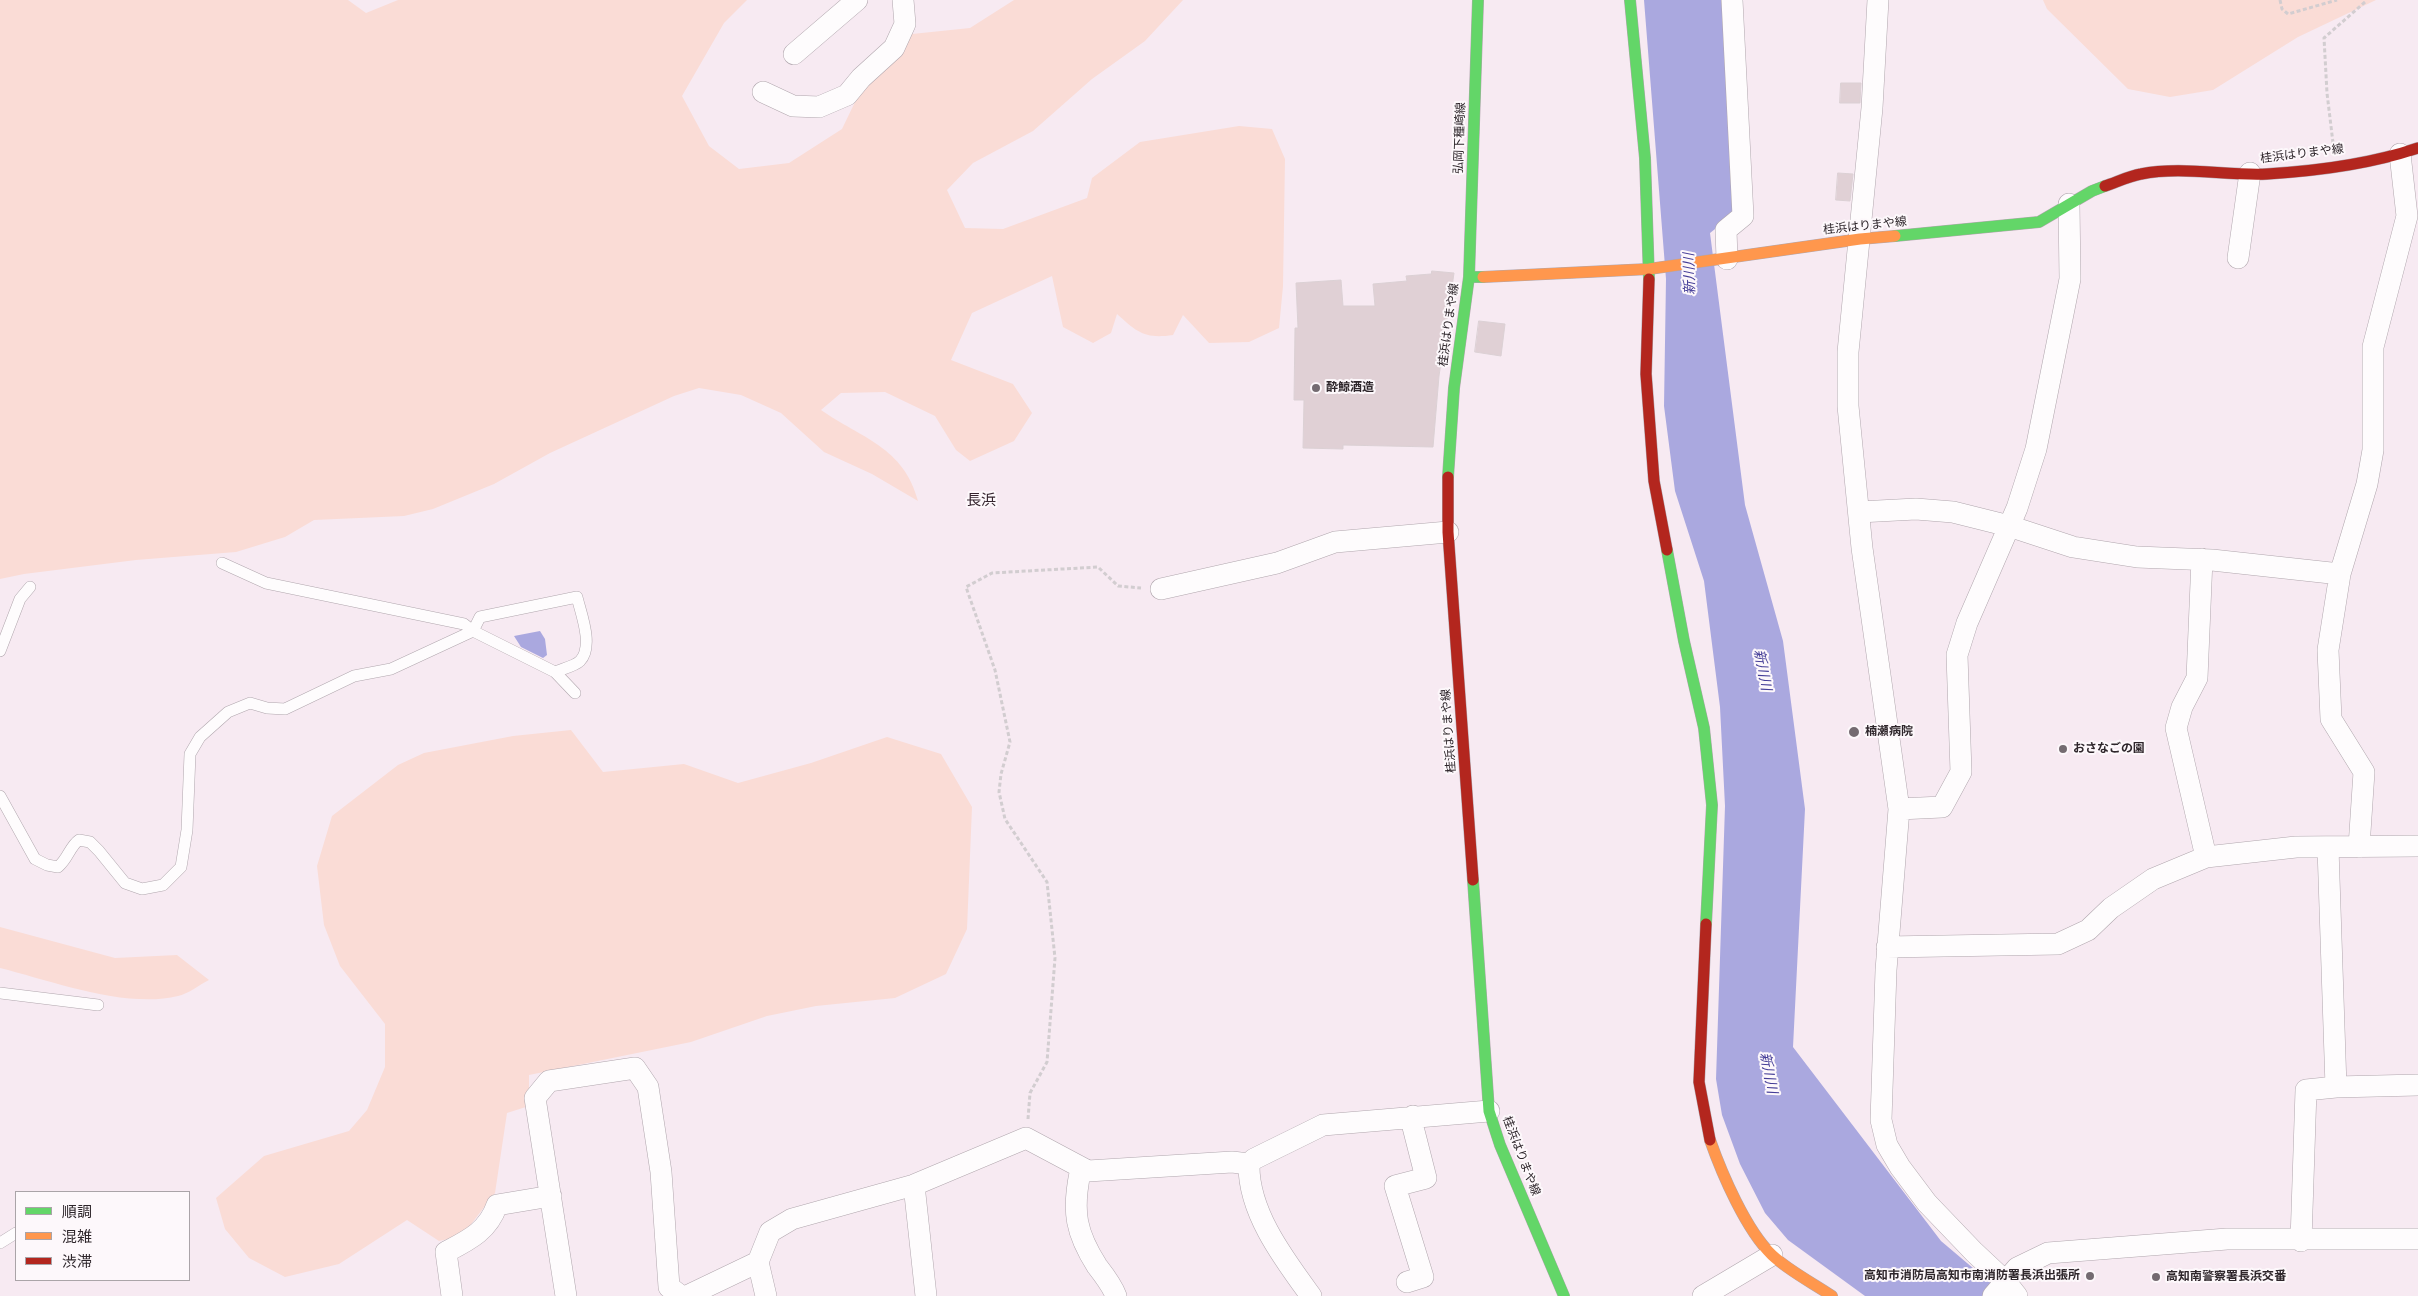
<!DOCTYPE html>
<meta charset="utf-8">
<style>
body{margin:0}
#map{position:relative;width:2418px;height:1296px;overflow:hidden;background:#f7eaf2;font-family:Helvetica,"Noto Sans JP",sans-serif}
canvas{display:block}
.legend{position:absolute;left:15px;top:1191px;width:175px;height:90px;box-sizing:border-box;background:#fdf8fb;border:1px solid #aaa4a8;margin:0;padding:6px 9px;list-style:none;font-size:15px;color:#2e262b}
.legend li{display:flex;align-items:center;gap:10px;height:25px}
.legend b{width:25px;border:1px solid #aaa4a8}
</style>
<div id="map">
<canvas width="2418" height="1296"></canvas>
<ul class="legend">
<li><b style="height:6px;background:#63d668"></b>順調</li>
<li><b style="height:6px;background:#ff974d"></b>混雑</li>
<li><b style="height:6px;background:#b3261e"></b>渋滞</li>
</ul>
</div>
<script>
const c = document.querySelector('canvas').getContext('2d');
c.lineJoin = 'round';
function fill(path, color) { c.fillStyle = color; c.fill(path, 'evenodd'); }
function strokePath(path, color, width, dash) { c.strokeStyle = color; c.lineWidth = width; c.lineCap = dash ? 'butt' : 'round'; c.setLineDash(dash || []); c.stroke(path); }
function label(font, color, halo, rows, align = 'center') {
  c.font = font + ' Helvetica,"Noto Sans JP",sans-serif'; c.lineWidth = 4; c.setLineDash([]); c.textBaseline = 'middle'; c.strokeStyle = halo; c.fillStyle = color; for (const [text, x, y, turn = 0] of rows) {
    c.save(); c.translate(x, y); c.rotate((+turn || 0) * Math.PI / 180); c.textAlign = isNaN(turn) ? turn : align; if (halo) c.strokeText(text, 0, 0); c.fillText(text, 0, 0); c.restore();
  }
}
fill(new Path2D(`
 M 0,0 L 348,0 L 366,13 L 398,0 L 747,0 L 724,23 L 682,96 L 709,146 L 739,169 L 789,163 L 842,129 L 867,77 L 912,34 L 970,28 L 1014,0 L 1183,0 L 1145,41 L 1092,79 L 1033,131 L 973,163 L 947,190 L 965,228 L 1003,229 L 1087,198 L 1092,178 L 1140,142 L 1239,126 L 1272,129 L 1285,159 L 1283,286 L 1279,328 L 1249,342 L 1209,343 L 1183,315 L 1173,335 C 1145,339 1138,333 1117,314 L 1111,333 L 1093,343 L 1063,327 L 1052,276 L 972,313 L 951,360 L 1013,384 L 1032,413 L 1014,441 L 970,461 L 956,450 L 935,416 L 885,392 L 841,393 L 821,410 C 861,438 904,447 918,501 L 872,474 L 824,452 L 781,413 L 741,395 L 699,388 L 674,396 L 550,453 L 494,484 L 433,509 L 404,516 L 314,520 L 285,537 L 236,552 L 136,560 L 24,574 L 0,579 Z
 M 2043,0 L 2376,0 L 2298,37 L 2213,90 L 2170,97 L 2128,89 L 2047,9 Z
 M 571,730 L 603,772 L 684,764 L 738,783 L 811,763 L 887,737 L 941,754 L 972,807 L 967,929 L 946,974 L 895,998 L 816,1006 L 767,1016 L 691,1042 L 529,1075 L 529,1106 L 507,1113 L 495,1193 L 462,1236 L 439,1241 L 407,1220 L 339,1264 L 285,1277 L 249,1258 L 225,1229 L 216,1198 L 264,1156 L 349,1131 L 367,1110 L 385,1067 L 385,1024 L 340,966 L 324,925 L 317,866 L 332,816 L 398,765 L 424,753 L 513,736 Z
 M 0,927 L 115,958 L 177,955 L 209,980 C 199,985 188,994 178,996 C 126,1009 52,981 0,968 Z`), '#fadcd6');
fill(new Path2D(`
 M 1644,0 L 1724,0 L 1734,214 L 1710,233 L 1745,505 L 1783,641 L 1805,809 L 1793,1047 L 1941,1241 L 2006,1296 L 1865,1296 L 1788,1240 L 1765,1213 L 1740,1164 L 1722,1115 L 1716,1079 L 1725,806 L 1720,707 L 1704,581 L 1675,491 L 1664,406 L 1666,279 Z
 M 540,631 L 545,639 L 547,655 L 543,658 L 521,647 L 514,636 Z`), '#aaa8df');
const building = new Path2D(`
 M 1841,83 L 1861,83 L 1860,103 L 1840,103 Z
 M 1838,173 L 1853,174 L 1850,201 L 1836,200 Z
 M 1432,271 L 1454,273 L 1439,376 L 1433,447 L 1343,445 L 1343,449 L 1303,448 L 1304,400 L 1294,400 L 1295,328 L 1298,328 L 1296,283 L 1341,280 L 1343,306 L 1375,306 L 1373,284 L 1407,281 L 1406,276 L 1431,274 Z
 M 1479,321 L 1505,324 L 1501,356 L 1475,352 Z`);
fill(building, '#e0d0d5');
strokePath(building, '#dbd0d4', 1);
const lane = new Path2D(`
 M 222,563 L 266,583 L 464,624 L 473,631 L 480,617 L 577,597 C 581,614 594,646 580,661 C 575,666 562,669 555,672
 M 0,651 L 20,599 L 30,587
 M 0,796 L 35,859 L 47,865 L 58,867 C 68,859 70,846 79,840 L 90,842 L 99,851 L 125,883 L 142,889 L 163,885 L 181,867 L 187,830 L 190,754 L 200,737 L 228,712 L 250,703 L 267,708 L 285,709 L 354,676 L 391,669 L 473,631 L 555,672 L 575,693
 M 0,993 L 98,1005
 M 0,1243 L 16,1233`);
const street = new Path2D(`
 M 1878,0 L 1872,108 L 1848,352 L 1848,406 L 1862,548 L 1899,809 L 1886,970 L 1881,1120 L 1887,1145 L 1900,1167 L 1927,1203 L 1974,1252 L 2006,1282 L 2017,1296
 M 794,54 L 857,0
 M 763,92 L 793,106 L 819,107 L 847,95 L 861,78 L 894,48 L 905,24 L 903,0
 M 2238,258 L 2250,173
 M 1727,259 L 1726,230 L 1743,216 L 1732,0
 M 1859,512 L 1916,509 L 1953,512 L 2009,526 L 2073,547 L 2137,557 L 2212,560 L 2340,574
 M 2202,559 L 2197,678 L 2182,707 L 2176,728 L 2206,857
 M 1161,589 L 1277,563 L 1335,542 L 1448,532
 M 1899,809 L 1942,807 L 1961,772 L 1957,655 L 1967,623 L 2017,508 L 2036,449 L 2070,279 L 2069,204
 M 2359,847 L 2364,772 L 2331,719 L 2328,650 L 2340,574 L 2367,484 L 2373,450 L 2373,347 L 2407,216 L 2400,154
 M 1887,947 L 2058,944 L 2088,930 L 2111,908 L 2153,879 L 2206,857 L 2296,847 L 2418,846
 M 2336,1087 L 2418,1085
 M 1088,1171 L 1080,1173 C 1072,1212 1076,1233 1097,1266 C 1104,1275 1112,1285 1116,1296
 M 914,1185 L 926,1296
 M 2301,1241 L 2306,1090 L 2336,1087 L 2328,848
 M 758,1262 L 766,1296
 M 1407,1282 L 1423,1277 L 1395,1186 L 1426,1178 L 1413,1127 L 1413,1116
 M 452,1296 L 446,1252 C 469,1240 488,1231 497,1205 L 551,1196
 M 566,1296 L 535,1098 L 549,1081 L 635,1068 L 648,1087 L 661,1172 L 669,1287 L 681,1296
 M 687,1296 L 758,1262 L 770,1232 L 792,1219 L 914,1185 L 1026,1138 L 1088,1171 L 1232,1162 L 1249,1164
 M 1311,1296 C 1284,1259 1248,1212 1249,1164 L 1254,1159 L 1323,1125 L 1489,1111
 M 1703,1296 L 1772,1255
 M 1993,1296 L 2017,1268 L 2048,1253 L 2227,1239 L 2418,1239`);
const fast = new Path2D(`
 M 1630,0 L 1645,158 L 1649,279
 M 1895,236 L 2039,222 L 2092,191 L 2105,186
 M 1469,277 L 1478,0
 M 1448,477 L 1454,388 L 1469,277 L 1483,277
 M 1667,550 L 1684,641 L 1704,728 L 1712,805 L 1706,924
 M 1473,880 L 1489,1111 L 1500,1145 L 1564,1296`);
const slow = new Path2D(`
 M 1483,277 L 1649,269 L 1860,239 L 1895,236
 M 1710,1140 C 1722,1174 1746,1230 1772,1255 C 1789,1271 1813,1283 1832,1296`);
const jam = new Path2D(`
 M 2105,186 C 2117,182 2129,176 2141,174 C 2182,166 2226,176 2267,174 C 2317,171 2371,164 2418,148
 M 1649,279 L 1646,374 L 1654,481 L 1667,550
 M 1448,477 L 1448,532 L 1473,880
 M 1706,924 L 1699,1082 L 1710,1140`);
strokePath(lane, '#b0a6ad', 12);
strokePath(street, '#b0a6ad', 22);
strokePath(fast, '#b0a6ad', 12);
strokePath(slow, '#b0a6ad', 12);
strokePath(jam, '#b0a6ad', 12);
strokePath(new Path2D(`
 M 2280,0 L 2282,9 L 2288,14 L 2337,0
 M 2333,143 L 2327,93 L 2324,38 L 2365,2 L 2364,0
 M 1028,1119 L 1030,1093 L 1047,1062 L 1055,958 L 1047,882 L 1005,819 L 999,792 L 1001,774 L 1010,742 L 995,670 L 966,587 L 992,573 L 1098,567 L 1118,586 L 1141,588`), '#d2cdd0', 3, [4, 2.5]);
strokePath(lane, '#fefcfd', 11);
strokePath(street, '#fefcfd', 21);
strokePath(fast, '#63d668', 11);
strokePath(slow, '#ff974d', 11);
strokePath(jam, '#b3261e', 11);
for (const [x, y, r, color] of [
 [1316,388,5,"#746b71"],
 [1854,732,6,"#746b71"],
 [2063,749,5,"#746b71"],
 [2090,1276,5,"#746b71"],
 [2156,1277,5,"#746b71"]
]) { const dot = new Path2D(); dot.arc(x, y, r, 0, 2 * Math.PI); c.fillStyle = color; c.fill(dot); strokePath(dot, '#fdf8fb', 2); }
label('12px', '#2e262b', '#fdf8fb', [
 ["弘岡下種崎線",1460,138,-88],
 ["桂浜はりまや線",2302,154,-7],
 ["桂浜はりまや線",1865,226,-6],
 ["桂浜はりまや線",1449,325,-82],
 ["桂浜はりまや線",1449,731,-94],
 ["桂浜はりまや線",1521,1156,69]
]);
label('bold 12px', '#2e262b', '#fdf8fb', [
 ["酔鯨酒造",1326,388],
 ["楠瀬病院",1865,732],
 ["おさなごの園",2073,749],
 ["高知市消防局高知市南消防署長浜出張所",2080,1276,"right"],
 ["高知南警察署長浜交番",2166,1277]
], 'left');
label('italic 14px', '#443d97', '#fdf8fb', [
 ["新川川",1690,274,-92],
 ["新川川",1762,670,79],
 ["新川川",1768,1073,79]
]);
label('15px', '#35242e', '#fdf8fb', [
 ["長浜",981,501]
]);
</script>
